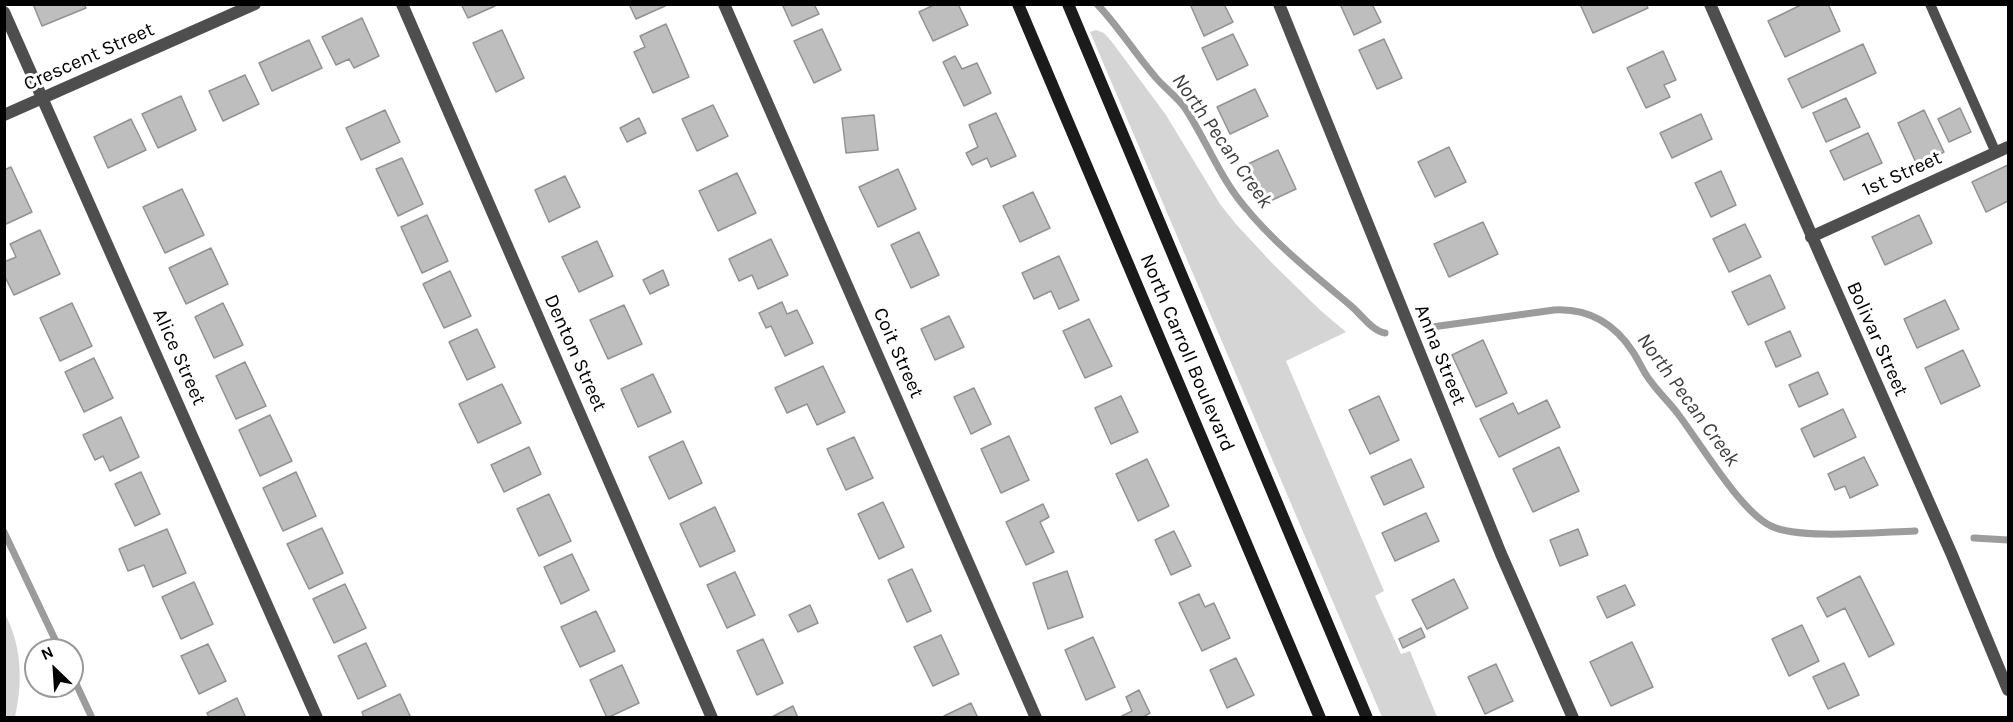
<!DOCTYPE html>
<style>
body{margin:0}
#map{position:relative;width:2013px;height:722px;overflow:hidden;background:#fff;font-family:Karla,sans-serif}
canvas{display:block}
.frame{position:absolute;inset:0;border:6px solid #000;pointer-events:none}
.north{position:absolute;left:24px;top:638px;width:60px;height:60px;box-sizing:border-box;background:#fff;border:2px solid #999;border-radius:50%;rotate:335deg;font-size:16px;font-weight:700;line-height:24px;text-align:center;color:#000}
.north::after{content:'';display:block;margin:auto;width:21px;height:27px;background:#000;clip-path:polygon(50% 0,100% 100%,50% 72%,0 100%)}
</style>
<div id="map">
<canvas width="2013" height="722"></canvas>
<div class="frame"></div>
<div class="north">N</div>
</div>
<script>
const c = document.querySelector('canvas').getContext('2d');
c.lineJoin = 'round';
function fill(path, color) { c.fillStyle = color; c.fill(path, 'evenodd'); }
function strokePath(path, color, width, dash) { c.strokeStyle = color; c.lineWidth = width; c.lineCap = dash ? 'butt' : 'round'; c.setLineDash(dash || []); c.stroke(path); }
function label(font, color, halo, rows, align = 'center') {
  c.font = font + ' Karla,sans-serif'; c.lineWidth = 6; c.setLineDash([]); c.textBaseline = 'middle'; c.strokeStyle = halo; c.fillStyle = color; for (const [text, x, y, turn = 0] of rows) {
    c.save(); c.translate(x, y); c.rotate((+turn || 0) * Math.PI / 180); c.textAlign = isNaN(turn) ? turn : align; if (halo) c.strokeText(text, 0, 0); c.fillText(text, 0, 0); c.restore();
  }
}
fill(new Path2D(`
 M 1096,30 L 1104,33 L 1112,42 L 1166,115 L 1220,204 L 1235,223 L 1272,263 L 1320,310 L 1346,332 L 1286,361 L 1384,591 L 1375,596 L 1401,654 L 1410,651 L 1437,717 L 1382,717 L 1090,32 Z
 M 4,612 C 22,645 23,681 15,717 L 5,717 Z`), '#d5d5d5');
strokePath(new Path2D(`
 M 1097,4 C 1119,27 1136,55 1157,79 C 1166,89 1177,97 1185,108 C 1206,140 1219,176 1244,206 C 1275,244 1313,274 1350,305 C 1360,313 1373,332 1385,333
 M 1425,328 L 1554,310 C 1589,308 1614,323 1633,352 C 1639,361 1643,371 1649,379 C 1658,392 1669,402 1678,414 C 1700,443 1741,512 1771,526 C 1799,540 1881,532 1915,531
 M 4,532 L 60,650
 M 1974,538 L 2008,540
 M 72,675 L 92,718`), '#9c9c9c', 7);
const building = new Path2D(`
 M 33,4 L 84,4 L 86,8 L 42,26 Z
 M 461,4 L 494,4 L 495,6 L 468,18 Z
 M 629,4 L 665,4 L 665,6 L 636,19 Z
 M 782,4 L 814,4 L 819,14 L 792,26 Z
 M 936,4 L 958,4 L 968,25 L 933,41 L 919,12 Z
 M 1190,4 L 1224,4 L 1233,22 L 1204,36 Z
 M 1340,4 L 1372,4 L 1381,22 L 1354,35 Z
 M 1580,4 L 1646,4 L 1648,8 L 1593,33 Z
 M 1803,4 L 1828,4 L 1840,31 L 1785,57 L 1768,21 Z
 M 362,18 L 379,56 L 354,68 L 349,59 L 336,65 L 322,37 Z
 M 666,24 L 689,77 L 653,93 L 634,52 L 645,47 L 640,36 Z
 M 822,29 L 841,70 L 814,83 L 794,41 Z
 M 502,30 L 524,78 L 496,92 L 473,43 Z
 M 1233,34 L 1248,65 L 1217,80 L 1202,48 Z
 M 1384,39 L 1402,78 L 1377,89 L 1359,50 Z
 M 309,40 L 322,68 L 272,91 L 259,63 Z
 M 1863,44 L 1876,73 L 1802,108 L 1788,79 Z
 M 1663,51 L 1676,80 L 1664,85 L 1670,97 L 1646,108 L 1627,68 Z
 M 955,56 L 962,69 L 977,63 L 991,93 L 964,106 L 943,62 Z
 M 245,75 L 259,104 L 223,121 L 209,91 Z
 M 1255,89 L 1268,116 L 1230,134 L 1217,107 Z
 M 181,96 L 196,130 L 158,148 L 142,114 Z
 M 1846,98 L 1860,127 L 1826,142 L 1813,113 Z
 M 713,105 L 728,136 L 697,151 L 682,119 Z
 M 1960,108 L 1971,132 L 1949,142 L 1938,119 Z
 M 385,110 L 400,142 L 361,160 L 346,128 Z
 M 1924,110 L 1944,152 L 1917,165 L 1898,123 Z
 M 996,113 L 1016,156 L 991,167 L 987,158 L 972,165 L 966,153 L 978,147 L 969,125 Z
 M 1701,114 L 1712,139 L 1672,158 L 1660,133 Z
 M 874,115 L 878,150 L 846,153 L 842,118 Z
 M 639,118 L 646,133 L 627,142 L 620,128 Z
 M 131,119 L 146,150 L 108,168 L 94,137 Z
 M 1868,133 L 1882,163 L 1844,180 L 1830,151 Z
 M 1449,147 L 1466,182 L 1435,197 L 1418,162 Z
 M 1278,150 L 1296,189 L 1266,203 L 1248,164 Z
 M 402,158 L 423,204 L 398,216 L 376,169 Z
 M 2008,165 L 2008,201 L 1986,212 L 1972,182 Z
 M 11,167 L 32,212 L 4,225 L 4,170 Z
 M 898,169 L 916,209 L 878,227 L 859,187 Z
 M 1721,171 L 1736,205 L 1711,217 L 1695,183 Z
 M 737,173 L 756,213 L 718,231 L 699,191 Z
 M 565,176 L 580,207 L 549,222 L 535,190 Z
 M 182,189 L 204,235 L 165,253 L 143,207 Z
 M 1033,192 L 1050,228 L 1020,242 L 1003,206 Z
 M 427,215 L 448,261 L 422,273 L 401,227 Z
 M 1919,215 L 1932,243 L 1885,265 L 1872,237 Z
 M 1483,222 L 1498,254 L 1449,277 L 1434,244 Z
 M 1745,224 L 1761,257 L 1729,272 L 1713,239 Z
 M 40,230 L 60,274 L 14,295 L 4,275 L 4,262 L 16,257 L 10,244 Z
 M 919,232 L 939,275 L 911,288 L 891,245 Z
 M 771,239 L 788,275 L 758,289 L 752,275 L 739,281 L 729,259 Z
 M 597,241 L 613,276 L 579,292 L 562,257 Z
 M 211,248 L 228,284 L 186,304 L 169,268 Z
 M 1059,256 L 1079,300 L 1059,309 L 1051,291 L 1034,299 L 1022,273 Z
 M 663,270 L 669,285 L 650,294 L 643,280 Z
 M 450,271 L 471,316 L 444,328 L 423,284 Z
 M 1770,275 L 1785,308 L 1748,325 L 1732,292 Z
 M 1945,300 L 1959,329 L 1917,348 L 1904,319 Z
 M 782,302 L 787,314 L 797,310 L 813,343 L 785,356 L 771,326 L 766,328 L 759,313 Z
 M 72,303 L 92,346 L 60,361 L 40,318 Z
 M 223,303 L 243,345 L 214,358 L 195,317 Z
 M 624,305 L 642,344 L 608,359 L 590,320 Z
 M 949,316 L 964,347 L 935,360 L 921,329 Z
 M 1089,319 L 1112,366 L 1085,378 L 1063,331 Z
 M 477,329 L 495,367 L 467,380 L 449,342 Z
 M 1790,331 L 1801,356 L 1776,367 L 1765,342 Z
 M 1483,340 L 1507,393 L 1476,407 L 1452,355 Z
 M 1963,350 L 1980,386 L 1941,404 L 1925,368 Z
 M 94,358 L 113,398 L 84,412 L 65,372 Z
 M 245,362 L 266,406 L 236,419 L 216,376 Z
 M 823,366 L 845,412 L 817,425 L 807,404 L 787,413 L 775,388 Z
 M 1818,372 L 1828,394 L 1799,407 L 1789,385 Z
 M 653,374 L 671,412 L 638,427 L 621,389 Z
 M 502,384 L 521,423 L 478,443 L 459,404 Z
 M 974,388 L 991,424 L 971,434 L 954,397 Z
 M 1121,396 L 1138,432 L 1111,444 L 1095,408 Z
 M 1379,396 L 1399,440 L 1370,454 L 1349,410 Z
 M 1547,400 L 1560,427 L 1499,457 L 1480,419 L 1513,403 L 1518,414 Z
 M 1843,409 L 1856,437 L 1814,457 L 1801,429 Z
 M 270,415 L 292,461 L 260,476 L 239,430 Z
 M 121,417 L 139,457 L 110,471 L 103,456 L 95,460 L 83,435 Z
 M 1009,436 L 1029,480 L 1001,493 L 981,449 Z
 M 854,437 L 873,478 L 846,490 L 827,449 Z
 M 683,441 L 702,483 L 669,499 L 649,457 Z
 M 529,447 L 541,474 L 504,492 L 491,465 Z
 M 1559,447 L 1579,491 L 1533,512 L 1513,469 Z
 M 1864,457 L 1878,485 L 1850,498 L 1845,486 L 1835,490 L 1828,474 Z
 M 1147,459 L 1169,506 L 1138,521 L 1116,474 Z
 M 1411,459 L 1424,487 L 1384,505 L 1371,477 Z
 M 141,472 L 160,514 L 135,526 L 115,484 Z
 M 296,472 L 316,516 L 283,531 L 263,488 Z
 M 549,494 L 571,541 L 539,556 L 517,509 Z
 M 883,502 L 904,547 L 879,559 L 858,514 Z
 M 1043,504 L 1049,517 L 1040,522 L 1054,552 L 1026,565 L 1006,522 Z
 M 715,507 L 735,551 L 700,567 L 680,524 Z
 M 1426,513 L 1439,541 L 1395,561 L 1382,533 Z
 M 322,528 L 343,573 L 309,589 L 287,544 Z
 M 167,529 L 186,573 L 153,587 L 144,565 L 128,571 L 119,549 Z
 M 1578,529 L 1588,555 L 1560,566 L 1550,540 Z
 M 1174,531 L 1191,566 L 1171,575 L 1155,540 Z
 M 572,554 L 589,590 L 561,604 L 544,567 Z
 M 912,569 L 931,611 L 907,622 L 888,580 Z
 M 1067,571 L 1083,617 L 1048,629 L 1033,583 Z
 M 735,572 L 755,615 L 727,628 L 707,585 Z
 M 1860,576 L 1894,644 L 1869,657 L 1845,608 L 1827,617 L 1817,598 Z
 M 1454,579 L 1468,608 L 1427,629 L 1412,600 Z
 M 194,582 L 213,624 L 181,639 L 162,597 Z
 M 345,584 L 366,628 L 334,643 L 313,599 Z
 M 1625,585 L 1635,605 L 1607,618 L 1597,597 Z
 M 1199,594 L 1205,607 L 1214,603 L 1230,638 L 1202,651 L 1179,603 Z
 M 810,605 L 818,623 L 798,632 L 789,615 Z
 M 596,611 L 615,651 L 580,667 L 561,627 Z
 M 1802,625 L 1819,661 L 1789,676 L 1772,639 Z
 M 1421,628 L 1425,637 L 1403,648 L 1399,639 Z
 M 941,635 L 959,674 L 933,686 L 914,647 Z
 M 1093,637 L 1115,687 L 1086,700 L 1065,650 Z
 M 763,639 L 783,683 L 757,695 L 737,651 Z
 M 1632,642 L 1653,687 L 1611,706 L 1590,662 Z
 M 366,643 L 386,686 L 358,699 L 338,656 Z
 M 208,644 L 226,681 L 199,694 L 181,656 Z
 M 1236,658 L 1254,695 L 1227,708 L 1210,670 Z
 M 1844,663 L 1859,695 L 1828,709 L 1813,677 Z
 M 1496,664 L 1513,701 L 1485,714 L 1468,677 Z
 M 622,665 L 639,703 L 607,718 L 590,680 Z
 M 1139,690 L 1150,713 L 1141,718 L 1118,718 L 1132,711 L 1126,697 Z
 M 400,694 L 411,718 L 364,718 L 362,712 Z
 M 237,698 L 246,718 L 209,718 L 207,713 Z
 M 971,703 L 978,718 L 945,718 L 944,716 Z
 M 793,706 L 798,718 L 770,718 Z`);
fill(building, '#bebebe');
strokePath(building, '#929292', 1.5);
strokePath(new Path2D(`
 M 1930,4 L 1996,153`), '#4e4e4e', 10);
strokePath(new Path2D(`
 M 402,4 L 712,718
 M 724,4 L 1036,718
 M 1279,4 L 1501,554 L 1573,718
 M 1710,4 L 1952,555 L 2008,690
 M 4,12 L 317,718
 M 4,115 L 255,4
 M 1811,237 L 2008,147`), '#4e4e4e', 12);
strokePath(new Path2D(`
 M 1018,4 L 1320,718
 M 1068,4 L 1367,718`), '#1b1b1b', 12);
label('20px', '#000', '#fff', [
 ["Crescent Street",89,57,-24],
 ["1st Street",1902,174,-24],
 ["Bolivar Street",1877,339,66],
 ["Denton Street",575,353,66],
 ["Coit Street",898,353,66],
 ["North Carroll Boulevard",1187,353,67],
 ["Anna Street",1440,355,68],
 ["Alice Street",179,357,66]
]);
label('italic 21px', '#3d3d3d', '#fff', [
 ["North Pecan Creek",1222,141,55],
 ["North Pecan Creek",1688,400,54]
]);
</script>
